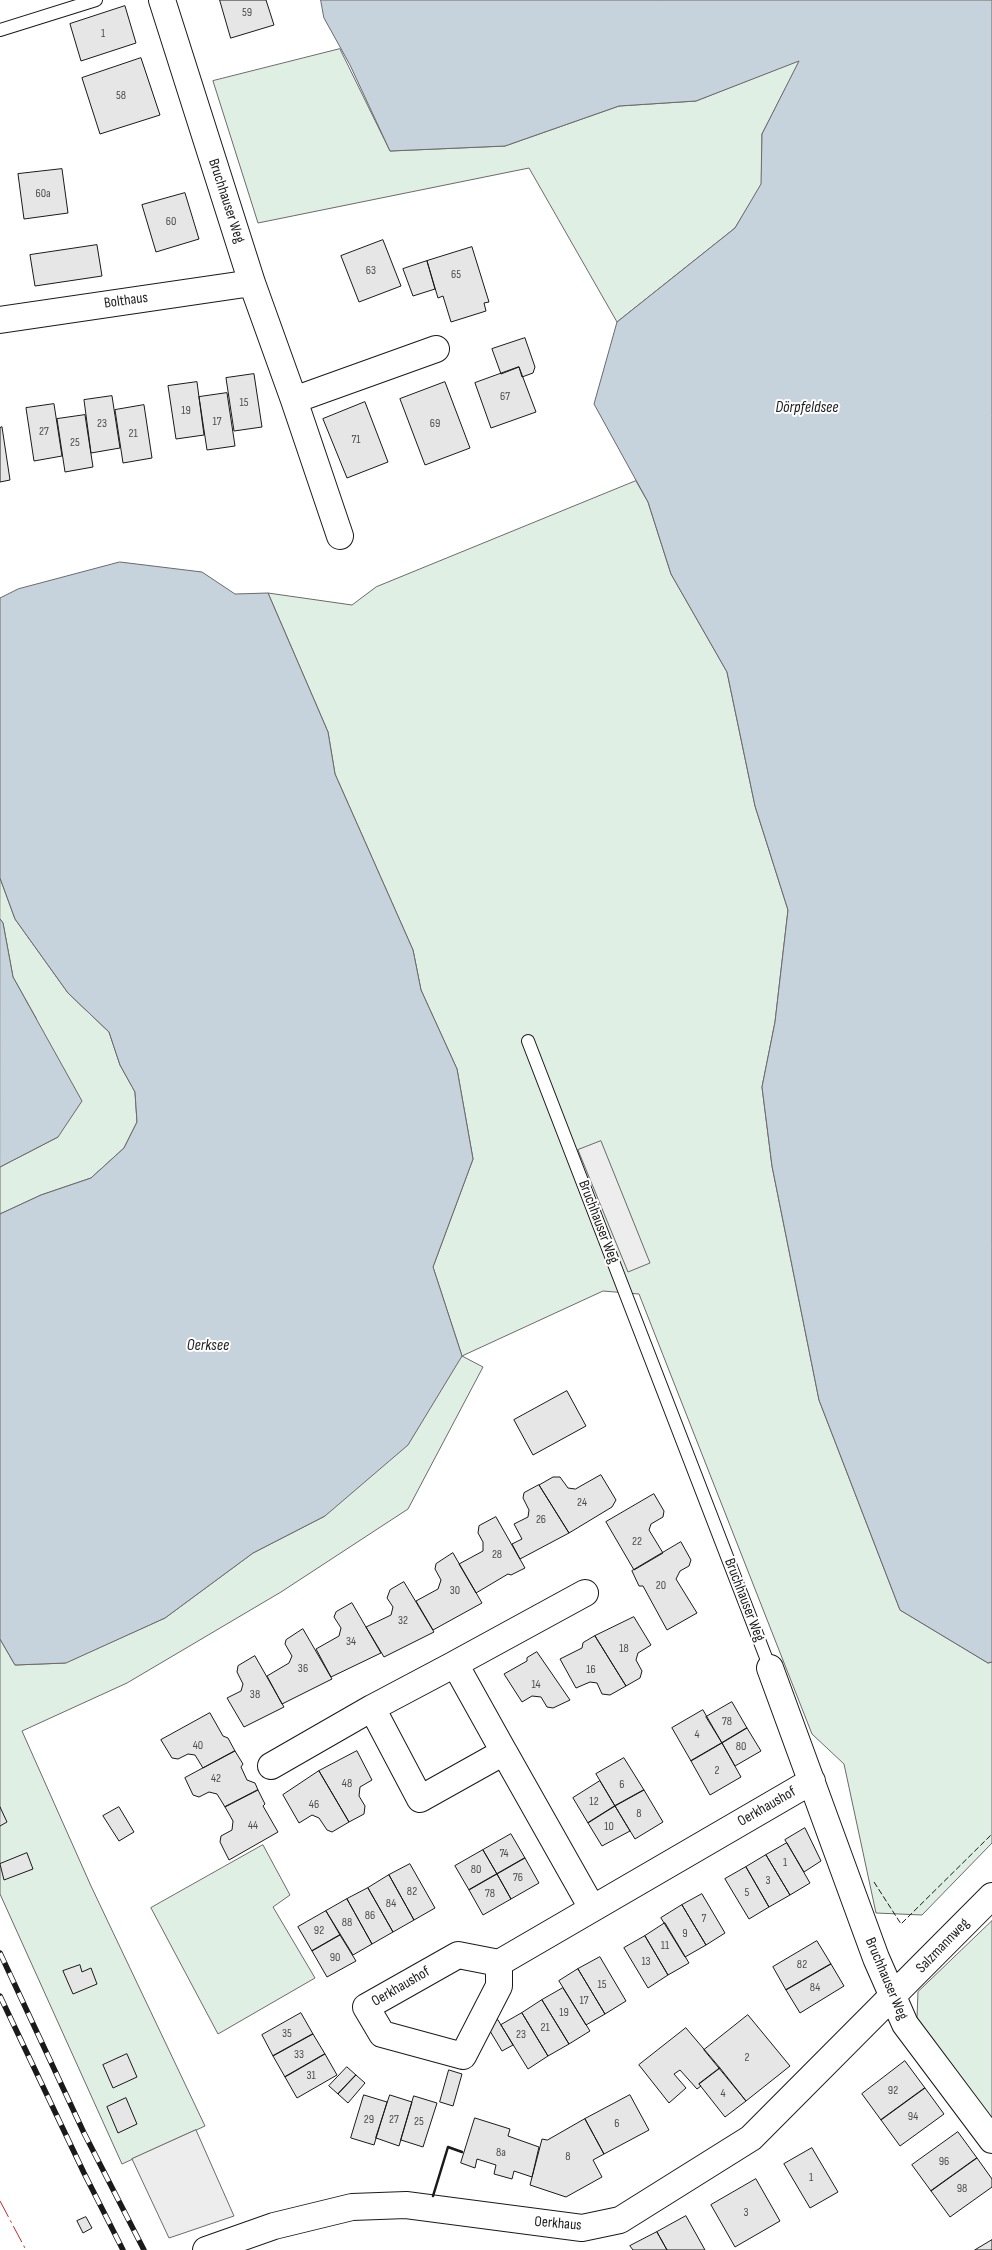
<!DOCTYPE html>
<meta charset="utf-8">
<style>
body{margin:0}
canvas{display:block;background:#fff}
</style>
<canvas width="992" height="2250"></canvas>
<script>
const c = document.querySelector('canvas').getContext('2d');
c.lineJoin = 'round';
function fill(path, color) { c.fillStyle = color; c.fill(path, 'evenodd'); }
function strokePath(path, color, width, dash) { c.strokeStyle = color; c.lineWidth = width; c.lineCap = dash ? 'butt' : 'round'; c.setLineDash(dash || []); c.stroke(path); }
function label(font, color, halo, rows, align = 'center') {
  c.font = font + ' "Sofia Sans Condensed",sans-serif'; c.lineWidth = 4; c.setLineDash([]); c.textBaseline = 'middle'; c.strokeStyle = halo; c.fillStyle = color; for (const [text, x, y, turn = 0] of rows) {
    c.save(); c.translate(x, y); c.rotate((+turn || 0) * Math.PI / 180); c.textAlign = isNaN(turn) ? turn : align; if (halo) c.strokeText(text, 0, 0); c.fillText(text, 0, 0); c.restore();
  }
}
const green = new Path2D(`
 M 340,49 L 390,151 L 505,146 L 619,106 L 696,101 L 800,60 L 762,134 L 762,184 L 735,228 L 617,322 L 529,168 L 258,223 L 213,81 Z
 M 636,481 L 648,502 L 671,574 L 727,672 L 755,806 L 788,910 L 775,1022 L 762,1087 L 772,1166 L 819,1400 L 900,1610 L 988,1663 L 992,1662 L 992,1843 L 922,1915 L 876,1913 L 844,1764 L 812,1734 L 639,1294 L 603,1291 L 462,1356 L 483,1367 L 408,1509 L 281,1592 L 127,1683 L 22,1731 L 91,1886 L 205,2126 L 122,2164 L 0,1894 L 0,1639 L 15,1665 L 65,1663 L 165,1618 L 253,1553 L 325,1516 L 462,1356 L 433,1267 L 473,1159 L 457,1069 L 421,990 L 413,950 L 335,774 L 328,732 L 268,593 L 352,605 L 376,587 Z
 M 0,878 L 15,919 L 68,993 L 109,1032 L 120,1065 L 135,1092 L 137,1122 L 124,1148 L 91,1178 L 41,1195 L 0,1214 L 0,1167 L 58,1137 L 36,1018 L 13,977 L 3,923 L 0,919 Z
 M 263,1845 L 290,1895 L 273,1907 L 315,1978 L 218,2034 L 151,1908 Z
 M 992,1921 L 992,2120 L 917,2018 L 918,1992 Z`);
fill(green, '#e0efe3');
strokePath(green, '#6a6a6a', 1);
const parking = new Path2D(`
 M 601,1141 L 650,1263 L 628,1272 L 578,1150 Z
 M 196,2130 L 234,2216 L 169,2238 L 132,2159 Z`);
fill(parking, '#ededed');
strokePath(parking, '#6a6a6a', 1);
const water = new Path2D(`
 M 321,0 L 992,0 L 992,1662 L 988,1663 L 900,1610 L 819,1400 L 772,1166 L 762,1087 L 775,1022 L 788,910 L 755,806 L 727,672 L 671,574 L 648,502 L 594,404 L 617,322 L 735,228 L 761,184 L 762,134 L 799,61 L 696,101 L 619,106 L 505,146 L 390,151 L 350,65 L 324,18 Z
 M 120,562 L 202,572 L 235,594 L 268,593 L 328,732 L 335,774 L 413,950 L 421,990 L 457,1069 L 473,1159 L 433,1267 L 462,1356 L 408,1445 L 325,1516 L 253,1553 L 165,1618 L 66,1663 L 15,1665 L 0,1639 L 0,1214 L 41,1195 L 91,1178 L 124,1148 L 137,1122 L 135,1092 L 120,1065 L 109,1032 L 68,993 L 15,919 L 0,878 L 0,598 L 18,589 Z
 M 0,919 L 3,923 L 13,977 L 82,1101 L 58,1137 L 0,1167 Z`);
fill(water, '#c6d2dc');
strokePath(water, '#6a6a6a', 1);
const building = new Path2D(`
 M 220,0 L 266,0 L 274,25 L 231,38 Z
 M 125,6 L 136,43 L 81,61 L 70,24 Z
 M 141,58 L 160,115 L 100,134 L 82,78 Z
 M 62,169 L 68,213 L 24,219 L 18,174 Z
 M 185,193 L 199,239 L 156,252 L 142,205 Z
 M 383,240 L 401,286 L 359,302 L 341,256 Z
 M 97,245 L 102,276 L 35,286 L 30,255 Z
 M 472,247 L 489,302 L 484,303 L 486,311 L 451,322 L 443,296 L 438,298 L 427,261 Z
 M 427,261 L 435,289 L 413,296 L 403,269 Z
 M 525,338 L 535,367 L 533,373 L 522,377 L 519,367 L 501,374 L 492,349 Z
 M 519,367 L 536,412 L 491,428 L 475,383 Z
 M 254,374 L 262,427 L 234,431 L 226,378 Z
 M 197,382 L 204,435 L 176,439 L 168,386 Z
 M 445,382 L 470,448 L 425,465 L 400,399 Z
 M 227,393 L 235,446 L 207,450 L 199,397 Z
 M 112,396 L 120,448 L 91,453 L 84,400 Z
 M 365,402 L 388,462 L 347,478 L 323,419 Z
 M 54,404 L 62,456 L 34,461 L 26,408 Z
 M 144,405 L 152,458 L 123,463 L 115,410 Z
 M 85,415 L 93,467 L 65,472 L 57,419 Z
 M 2,427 L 10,480 L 0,482 L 0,428 Z
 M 567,1391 L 586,1426 L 533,1455 L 514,1420 Z
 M 601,1475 L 616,1500 L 612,1507 L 569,1533 L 539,1485 L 553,1477 L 560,1477 L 568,1488 L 575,1489 Z
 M 539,1485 L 569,1533 L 520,1559 L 512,1544 L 522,1539 L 514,1524 L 528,1517 L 529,1510 L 523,1498 L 524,1493 Z
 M 654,1494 L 664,1511 L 663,1517 L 651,1524 L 649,1530 L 663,1553 L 634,1570 L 606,1522 Z
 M 496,1517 L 525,1568 L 511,1575 L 508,1574 L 476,1593 L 459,1564 L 483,1551 L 483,1542 L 478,1533 L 479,1526 Z
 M 681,1542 L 691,1560 L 689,1566 L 680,1571 L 676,1579 L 697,1613 L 667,1630 L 643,1586 L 639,1586 L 632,1571 Z
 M 453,1553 L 482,1603 L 433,1630 L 416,1601 L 438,1589 L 441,1580 L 435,1569 L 436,1564 Z
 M 404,1582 L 434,1632 L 384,1657 L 366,1627 L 391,1615 L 393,1607 L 387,1598 L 390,1590 Z
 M 352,1603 L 381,1653 L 331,1677 L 316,1649 L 339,1636 L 341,1628 L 334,1617 L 336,1612 Z
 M 634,1617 L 651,1645 L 638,1653 L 636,1660 L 642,1671 L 640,1678 L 626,1686 L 595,1636 Z
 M 303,1629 L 332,1679 L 282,1704 L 267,1676 L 289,1663 L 292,1656 L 285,1644 L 286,1640 Z
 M 595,1636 L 626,1686 L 610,1695 L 602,1694 L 597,1683 L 590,1682 L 576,1688 L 560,1659 L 582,1648 L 583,1643 Z
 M 537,1652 L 570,1700 L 553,1708 L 547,1707 L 541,1697 L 532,1696 L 522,1702 L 504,1674 L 527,1661 L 527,1658 Z
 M 255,1656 L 284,1707 L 244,1727 L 227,1698 L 241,1691 L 243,1684 L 237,1672 L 238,1666 Z
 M 732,1702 L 747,1728 L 722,1743 L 706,1717 Z
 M 703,1710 L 722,1743 L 691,1761 L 672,1728 Z
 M 210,1713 L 223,1736 L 228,1738 L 235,1751 L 203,1768 L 195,1755 L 188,1754 L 178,1759 L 172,1758 L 161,1740 Z
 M 747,1728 L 761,1751 L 735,1766 L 722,1743 Z
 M 722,1743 L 741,1777 L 710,1795 L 691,1761 Z
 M 235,1751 L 243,1764 L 241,1767 L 247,1780 L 255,1783 L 258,1790 L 225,1807 L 217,1794 L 209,1792 L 199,1797 L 193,1795 L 185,1778 Z
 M 357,1751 L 372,1780 L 360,1787 L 359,1796 L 365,1806 L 364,1814 L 349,1822 L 319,1771 Z
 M 624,1758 L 644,1790 L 615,1806 L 596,1774 Z
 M 319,1771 L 349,1822 L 332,1832 L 327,1830 L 319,1818 L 312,1815 L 299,1823 L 283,1795 Z
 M 600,1781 L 615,1806 L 588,1823 L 573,1798 Z
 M 258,1790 L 265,1804 L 263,1806 L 278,1832 L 229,1860 L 220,1842 L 221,1836 L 232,1830 L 233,1821 L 225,1807 Z
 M 644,1790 L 663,1822 L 635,1839 L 615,1806 Z
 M 615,1806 L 630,1831 L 602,1846 L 588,1823 Z
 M 0,1807 L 7,1822 L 0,1826 Z
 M 119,1807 L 134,1832 L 119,1841 L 103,1816 Z
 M 805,1828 L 821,1861 L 804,1872 L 785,1840 Z
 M 511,1834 L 525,1858 L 497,1874 L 483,1850 Z
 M 787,1843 L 810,1883 L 790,1895 L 766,1855 Z
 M 483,1850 L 497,1874 L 469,1890 L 455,1866 Z
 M 27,1853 L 33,1869 L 4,1880 L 0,1864 Z
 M 766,1855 L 790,1895 L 769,1907 L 746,1867 Z
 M 525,1858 L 539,1883 L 511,1899 L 497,1874 Z
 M 410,1864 L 435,1908 L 414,1920 L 389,1875 Z
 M 746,1867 L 769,1907 L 749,1919 L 725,1879 Z
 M 497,1874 L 511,1899 L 483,1915 L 469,1890 Z
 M 389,1875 L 414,1920 L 393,1932 L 368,1888 Z
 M 368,1888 L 393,1932 L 372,1944 L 347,1899 Z
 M 702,1894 L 725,1933 L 706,1945 L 682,1905 Z
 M 347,1899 L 372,1944 L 353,1955 L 326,1911 Z
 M 682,1905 L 706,1945 L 685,1957 L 661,1918 Z
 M 326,1911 L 340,1935 L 312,1951 L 298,1927 Z
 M 665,1923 L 689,1963 L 668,1975 L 645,1936 Z
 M 340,1935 L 356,1961 L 327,1977 L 312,1951 Z
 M 645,1936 L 668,1975 L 648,1988 L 624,1948 Z
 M 817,1941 L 831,1964 L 786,1990 L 773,1967 Z
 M 600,1957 L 626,2001 L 605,2014 L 578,1969 Z
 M 831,1964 L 844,1986 L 800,2013 L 786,1990 Z
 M 80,1965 L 82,1972 L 91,1968 L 97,1984 L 73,1994 L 63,1971 Z
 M 578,1969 L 605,2014 L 586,2025 L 559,1981 Z
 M 563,1988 L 590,2031 L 569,2044 L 542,2000 Z
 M 542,2000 L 569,2044 L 548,2056 L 522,2013 Z
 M 301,2013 L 313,2034 L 273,2056 L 262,2035 Z
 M 522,2013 L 548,2056 L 528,2069 L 501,2025 Z
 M 748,2015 L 790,2066 L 746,2101 L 704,2050 Z
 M 498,2020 L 513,2045 L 502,2051 L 487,2026 Z
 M 686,2028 L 720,2068 L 699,2084 L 701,2086 L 697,2089 L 680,2070 L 674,2074 L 686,2088 L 669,2103 L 639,2065 Z
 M 313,2034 L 325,2054 L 285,2077 L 273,2056 Z
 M 127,2054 L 137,2077 L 113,2088 L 103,2065 Z
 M 325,2054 L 337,2075 L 297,2098 L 285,2077 Z
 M 905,2061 L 925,2088 L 881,2120 L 862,2094 Z
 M 347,2067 L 356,2075 L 338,2094 L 329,2086 Z
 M 720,2068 L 746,2101 L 725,2117 L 699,2084 Z
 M 449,2070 L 462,2074 L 453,2106 L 440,2102 Z
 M 356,2075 L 365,2083 L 348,2103 L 338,2094 Z
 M 925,2088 L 944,2114 L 900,2146 L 881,2120 Z
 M 364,2095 L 387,2102 L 374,2145 L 351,2138 Z
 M 390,2095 L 412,2102 L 399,2146 L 376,2138 Z
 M 630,2095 L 649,2130 L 604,2154 L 585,2119 Z
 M 414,2096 L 437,2103 L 423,2147 L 401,2140 Z
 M 126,2098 L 137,2124 L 118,2133 L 107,2107 Z
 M 475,2118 L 510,2129 L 508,2136 L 539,2147 L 532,2177 L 514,2171 L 512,2179 L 494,2174 L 496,2165 L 477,2159 L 475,2168 L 461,2163 Z
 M 585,2119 L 604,2154 L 593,2160 L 602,2177 L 566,2197 L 530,2185 L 542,2139 L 547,2140 Z
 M 958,2132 L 977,2158 L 931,2191 L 912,2165 Z
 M 812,2148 L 838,2192 L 810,2208 L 784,2164 Z
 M 977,2158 L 992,2179 L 992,2187 L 950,2217 L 931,2191 Z
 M 756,2179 L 780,2221 L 735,2247 L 711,2205 Z
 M 686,2216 L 705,2250 L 667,2250 L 657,2232 Z
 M 86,2217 L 92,2228 L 83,2233 L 77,2221 Z
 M 657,2232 L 667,2250 L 633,2250 L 630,2246 Z
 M 992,2240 L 992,2250 L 975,2250 Z`);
fill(building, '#e6e6e6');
strokePath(building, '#1a1a1a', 1);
const lane = new Path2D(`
 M 0,30 L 96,0
 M 528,1041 L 770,1668`);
const street = new Path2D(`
 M 162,0 L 252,283 L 294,400 L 340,536
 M 0,320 L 252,283
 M 294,400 L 436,349
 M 455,1664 L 504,1752 L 420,1799 L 372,1708 Z
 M 455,1664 L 585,1593
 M 770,1668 L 876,1958 L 905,2024 L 992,2140
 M 504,1752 L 592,1908
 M 271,1766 L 372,1708
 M 499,1963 L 499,1986 L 463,2056 L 382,2034 L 366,2007 L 458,1955 L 499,1963 L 812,1781
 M 206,2250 L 274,2226 L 352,2207 L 406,2205 L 582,2228 L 620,2220 L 751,2138 L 992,1896`);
strokePath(lane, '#1a1a1a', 14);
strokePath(street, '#1a1a1a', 28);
strokePath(lane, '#fff', 12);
strokePath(street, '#fff', 26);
const rail = new Path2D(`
 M 0,1953 L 84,2133 L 144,2250
 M 0,1996 L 84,2173 L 123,2250`);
strokePath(rail, '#1a1a1a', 5.5);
strokePath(rail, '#fff', 4, [11]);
strokePath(new Path2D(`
 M 874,1882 L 901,1924 L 992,1834`), '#1a1a1a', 1, [6, 2.5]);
strokePath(new Path2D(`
 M 433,2196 L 448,2147 L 462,2152`), '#1a1a1a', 2.5);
strokePath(new Path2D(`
 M 0,2201 L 26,2250`), '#c62828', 1, [18, 4, 2.5, 4]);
label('12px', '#4d4d4d', null, [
 ["59",247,13],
 ["1",103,34],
 ["58",121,96],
 ["60a",43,194],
 ["60",171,222],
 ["63",371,271],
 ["65",456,275],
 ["67",505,397],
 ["15",244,403],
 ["19",186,411],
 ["17",217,422],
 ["23",102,424],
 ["69",435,424],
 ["27",44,432],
 ["21",133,434],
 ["71",356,440],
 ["25",75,443],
 ["24",582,1503],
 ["26",541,1520],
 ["22",637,1542],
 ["28",497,1555],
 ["20",661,1586],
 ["30",455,1591],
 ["32",403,1621],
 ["34",351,1642],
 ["18",624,1649],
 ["36",303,1669],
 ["16",591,1670],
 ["14",536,1685],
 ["38",255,1695],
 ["78",727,1722],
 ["4",697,1735],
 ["40",198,1746],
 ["80",741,1747],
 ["2",717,1771],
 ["42",216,1779],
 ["48",347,1784],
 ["6",622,1785],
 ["12",594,1802],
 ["46",314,1805],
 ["8",639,1814],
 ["44",253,1826],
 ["10",609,1827],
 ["74",504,1854],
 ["1",785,1863],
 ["80",476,1870],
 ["76",518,1878],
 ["3",768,1881],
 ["82",412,1892],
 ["5",747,1893],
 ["78",490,1894],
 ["84",391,1904],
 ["86",370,1916],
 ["7",704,1919],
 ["88",347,1923],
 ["92",319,1931],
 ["9",685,1934],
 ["11",665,1946],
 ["90",335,1958],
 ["13",646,1962],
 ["82",802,1965],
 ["15",602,1985],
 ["84",815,1988],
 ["17",584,2001],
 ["19",564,2013],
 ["21",545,2028],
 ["35",287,2034],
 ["23",521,2035],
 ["33",299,2055],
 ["2",747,2058],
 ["31",311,2076],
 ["92",893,2091],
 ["4",723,2094],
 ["94",913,2117],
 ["29",369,2120],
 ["27",394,2120],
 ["25",419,2122],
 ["6",617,2124],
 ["8a",501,2153],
 ["8",568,2157],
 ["96",944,2162],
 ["1",811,2178],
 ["98",962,2189],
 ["3",746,2213]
]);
label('15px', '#1a1a1a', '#fff', [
 ["Bruchhauser Weg",226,201,72],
 ["Bolthaus",126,301,-8],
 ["Bruchhauser Weg",598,1222,69],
 ["Bruchhauser Weg",744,1600,69],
 ["Oerkhaushof",767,1807,-30],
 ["Salzmannweg",943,1946,-46],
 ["Bruchhauser Weg",886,1979,67],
 ["Oerkhaushof",401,1987,-30],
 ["Oerkhaus",558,2224,5]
]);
label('italic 16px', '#1a1a1a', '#fff', [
 ["Dörpfeldsee",807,408],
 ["Oerksee",208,1346]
]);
</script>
